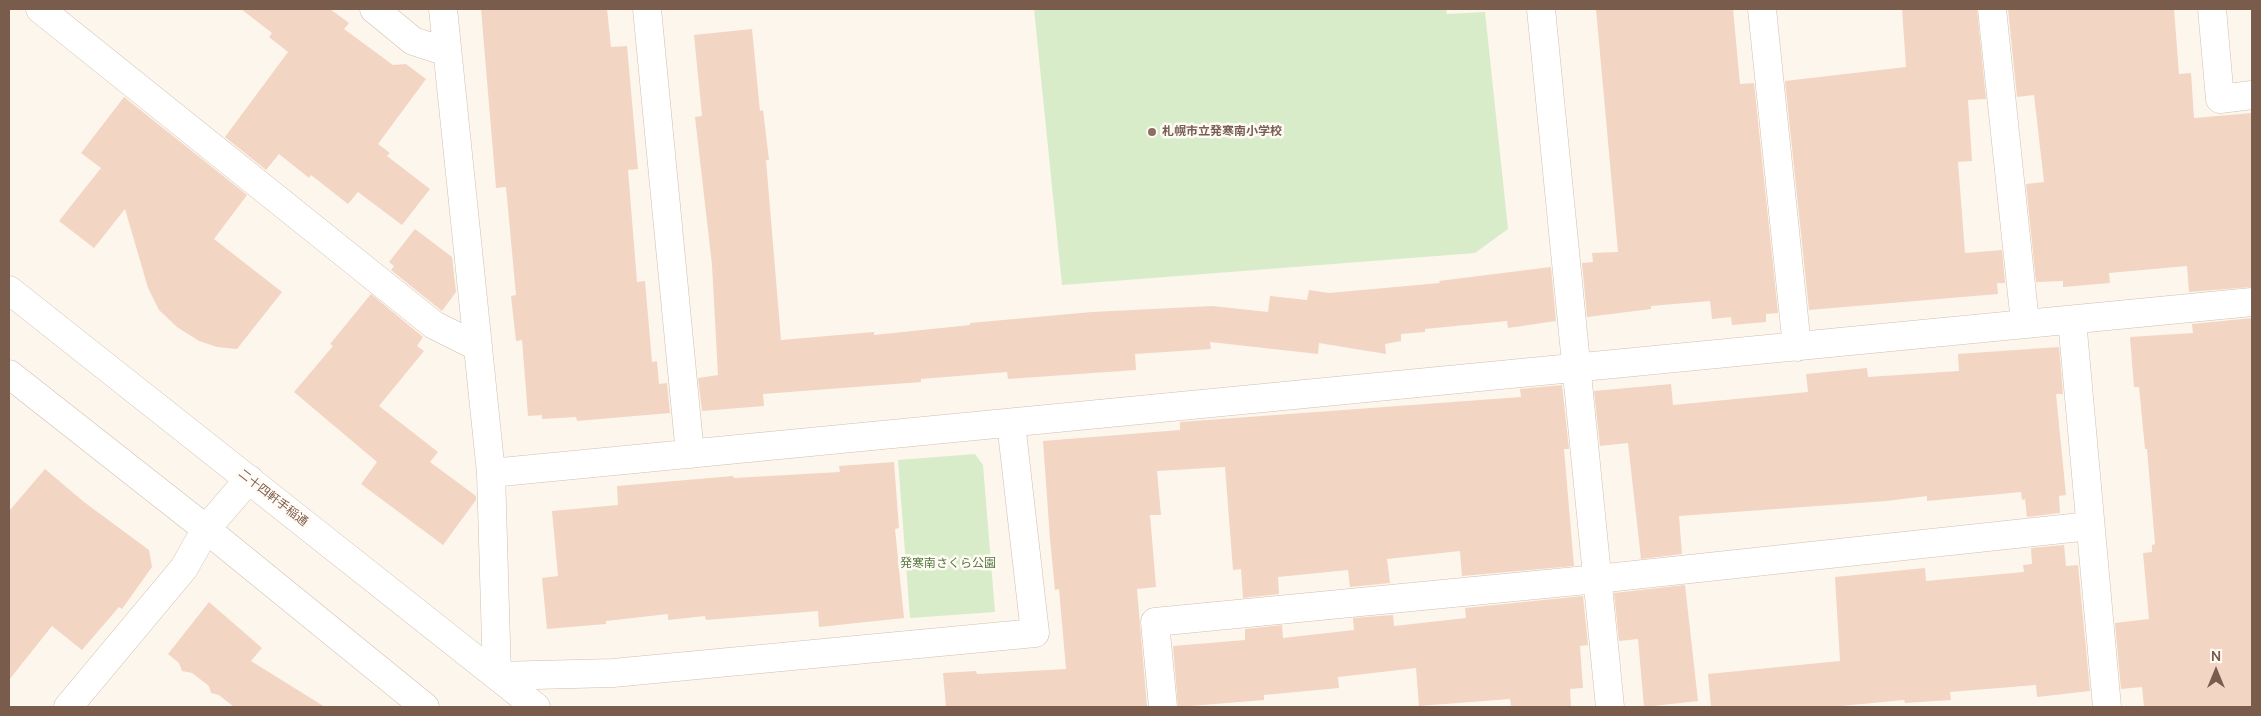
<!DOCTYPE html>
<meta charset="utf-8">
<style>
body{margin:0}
#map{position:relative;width:2261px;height:716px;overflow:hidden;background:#fdf6ec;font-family:Manrope,sans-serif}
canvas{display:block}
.frame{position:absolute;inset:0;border:10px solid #7a5c4d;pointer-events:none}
.north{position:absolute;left:2191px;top:646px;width:50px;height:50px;-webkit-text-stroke:4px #fffaf3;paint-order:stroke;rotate:0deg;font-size:14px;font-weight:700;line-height:20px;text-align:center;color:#7a5c4d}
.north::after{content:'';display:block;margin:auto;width:18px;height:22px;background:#7a5c4d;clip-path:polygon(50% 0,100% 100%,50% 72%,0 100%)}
</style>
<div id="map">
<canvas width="2261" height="716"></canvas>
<div class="frame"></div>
<div class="north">N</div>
</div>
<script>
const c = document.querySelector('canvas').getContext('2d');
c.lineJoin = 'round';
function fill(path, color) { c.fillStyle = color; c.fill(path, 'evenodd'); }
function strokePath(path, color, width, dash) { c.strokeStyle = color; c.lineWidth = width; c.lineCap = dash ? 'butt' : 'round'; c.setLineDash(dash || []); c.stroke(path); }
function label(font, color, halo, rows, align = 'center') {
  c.font = font + ' Manrope,"Noto Sans JP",sans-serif'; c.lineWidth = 5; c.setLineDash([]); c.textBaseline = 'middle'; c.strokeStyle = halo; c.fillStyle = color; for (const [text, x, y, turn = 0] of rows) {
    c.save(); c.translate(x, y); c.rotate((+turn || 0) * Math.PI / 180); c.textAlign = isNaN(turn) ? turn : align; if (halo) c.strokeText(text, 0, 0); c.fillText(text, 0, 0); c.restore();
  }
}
fill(new Path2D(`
 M 1034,9 L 1446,9 L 1447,14 L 1485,12 L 1508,229 L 1475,253 L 1062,285 Z
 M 975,454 L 983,465 L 995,612 L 910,618 L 898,460 Z`), '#d8ecc9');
fill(new Path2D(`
 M 241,9 L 330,9 L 349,23 L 344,29 L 393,65 L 406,64 L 426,79 L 378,144 L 390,153 L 387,156 L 430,189 L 402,225 L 358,192 L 348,204 L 311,175 L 309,178 L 279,154 L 266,170 L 225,137 L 288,52 L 269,37 L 272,33 Z
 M 481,9 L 607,9 L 611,47 L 627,46 L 638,169 L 628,170 L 637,282 L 645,281 L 652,362 L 657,361 L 659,384 L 667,383 L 670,413 L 577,421 L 576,417 L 542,419 L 542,415 L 528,416 L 522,340 L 516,341 L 511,296 L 516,295 L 506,187 L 496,188 Z
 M 1596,9 L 1733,9 L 1740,84 L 1754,83 L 1778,313 L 1766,314 L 1766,322 L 1732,325 L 1731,317 L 1712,319 L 1710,301 L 1651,306 L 1651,309 L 1587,317 L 1582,263 L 1593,262 L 1592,253 L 1618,252 Z
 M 1902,9 L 1977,9 L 1986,99 L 1968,100 L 1972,161 L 1958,162 L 1965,253 L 2002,250 L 2005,283 L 1997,283 L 1998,294 L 1809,310 L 1785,81 L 1906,67 Z
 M 2008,9 L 2174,9 L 2179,74 L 2191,73 L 2194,118 L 2252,113 L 2252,287 L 2189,292 L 2187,266 L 2109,273 L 2110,283 L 2063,287 L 2063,281 L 2036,282 L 2026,184 L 2044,182 L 2034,95 L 2017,97 Z
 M 752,29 L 760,111 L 763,110 L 769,160 L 766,160 L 781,340 L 874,332 L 874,335 L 970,325 L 970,323 L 1092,312 L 1212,306 L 1268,312 L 1270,296 L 1307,300 L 1309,290 L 1329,293 L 1440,283 L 1439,281 L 1551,267 L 1556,321 L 1508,328 L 1507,321 L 1425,329 L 1425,332 L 1401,334 L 1401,341 L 1385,344 L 1386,354 L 1319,343 L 1318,354 L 1210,342 L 1211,349 L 1135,354 L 1136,370 L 1008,379 L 1007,372 L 921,379 L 921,382 L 763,394 L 764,406 L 702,411 L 698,378 L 718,375 L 712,265 L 695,117 L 702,116 L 694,35 Z
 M 124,97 L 247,195 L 214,239 L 282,292 L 237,349 L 217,347 L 199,341 L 177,327 L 159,310 L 148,288 L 125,209 L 94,248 L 59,221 L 101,168 L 81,153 Z
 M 415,229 L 452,257 L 456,292 L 442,311 L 391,270 L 394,266 L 389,262 Z
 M 371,294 L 423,337 L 417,346 L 424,351 L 379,406 L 438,452 L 430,462 L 476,496 L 476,500 L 443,545 L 361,484 L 377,462 L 294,392 L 333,346 L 330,344 Z
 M 2252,318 L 2252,707 L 2144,707 L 2142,687 L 2121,689 L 2115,623 L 2149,619 L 2143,553 L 2152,552 L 2152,545 L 2155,544 L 2147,449 L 2145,449 L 2139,387 L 2134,387 L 2130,337 L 2193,333 L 2192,324 Z
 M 2059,347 L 2063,394 L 2056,394 L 2066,495 L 2059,496 L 2060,513 L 2027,517 L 2025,499 L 2022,500 L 2021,492 L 1927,501 L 1927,496 L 1886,501 L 1679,516 L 1682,554 L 1641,559 L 1628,443 L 1600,446 L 1594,391 L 1671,384 L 1673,405 L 1808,392 L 1806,374 L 1867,368 L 1868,377 L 1959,371 L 1958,354 Z
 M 1562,385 L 1569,449 L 1564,449 L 1574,566 L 1462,576 L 1460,551 L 1387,559 L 1390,583 L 1350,587 L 1348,570 L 1278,577 L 1279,594 L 1243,598 L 1241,569 L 1233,570 L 1225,467 L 1157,471 L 1161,515 L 1150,515 L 1156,587 L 1137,589 L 1147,707 L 946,707 L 943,673 L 976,671 L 977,674 L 1066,669 L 1059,589 L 1055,590 L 1050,539 L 1043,441 L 1180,430 L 1180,422 L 1521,397 L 1520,389 Z
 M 894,462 L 899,528 L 895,529 L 904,618 L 819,627 L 818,611 L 706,620 L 705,616 L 668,620 L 668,614 L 606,621 L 606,624 L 547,629 L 542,578 L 558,576 L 552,511 L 618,505 L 617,486 L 733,476 L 734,478 L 840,472 L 839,466 Z
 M 45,469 L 84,502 L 149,550 L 152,567 L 122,609 L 119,607 L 82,650 L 52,626 L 9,680 L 9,511 Z
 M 2064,545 L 2066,566 L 2078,565 L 2090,691 L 2037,697 L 2036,685 L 1950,692 L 1951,700 L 1905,703 L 1904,700 L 1830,707 L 1711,707 L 1708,674 L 1840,661 L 1835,577 L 1925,568 L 1926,581 L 2024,572 L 2023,565 L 2032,564 L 2031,548 Z
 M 1685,585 L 1698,701 L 1644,707 L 1638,639 L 1619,641 L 1614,593 Z
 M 1583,596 L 1588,645 L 1580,646 L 1583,688 L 1570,689 L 1571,707 L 1511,707 L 1510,699 L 1419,706 L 1416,668 L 1338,677 L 1339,688 L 1264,695 L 1264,700 L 1178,707 L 1173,646 L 1245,640 L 1245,629 L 1282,625 L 1283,638 L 1354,630 L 1353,618 L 1393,615 L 1394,626 L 1466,618 L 1465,608 Z
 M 209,602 L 262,648 L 251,661 L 325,707 L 234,707 L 219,695 L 211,693 L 209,686 L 192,673 L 182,671 L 179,663 L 168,654 Z`), '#f3d5c3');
const minor = new Path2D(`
 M 40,9 L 434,325 L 478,347
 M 374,9 L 413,41 L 447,52
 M 443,9 L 491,473 L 497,676 L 613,673 L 1035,633 L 1011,423
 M 647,9 L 690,454
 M 1541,9 L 1610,707
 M 1762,9 L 1797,347
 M 1992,9 L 2025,323
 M 2212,9 L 2220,99 L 2252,95
 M 2072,320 L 2107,707
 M 491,473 L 2252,302
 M 68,707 L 184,568 L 206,529 L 249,479
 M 1163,707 L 1155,622 L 1597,579 L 2090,526`);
const tertiary = new Path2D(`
 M 9,290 L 536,707
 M 9,374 L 206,529 L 425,707`);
strokePath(minor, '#d1beb0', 29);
strokePath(tertiary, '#d1beb0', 29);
strokePath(minor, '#fff', 28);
strokePath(tertiary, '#fff', 28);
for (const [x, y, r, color] of [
 [1152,132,5,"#8d6e63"]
]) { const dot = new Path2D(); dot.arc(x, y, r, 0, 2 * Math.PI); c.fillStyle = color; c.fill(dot); strokePath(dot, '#fffaf3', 2); }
label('bold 12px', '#785e54', '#fffaf3', [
 ["札幌市立発寒南小学校",1162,132]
], 'left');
label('12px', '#7a5c4d', '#fffaf3', [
 ["二十四軒手稲通",273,498,38]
]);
label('12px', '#537a41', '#fffaf3', [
 ["発寒南さくら公園",948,564]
]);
</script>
